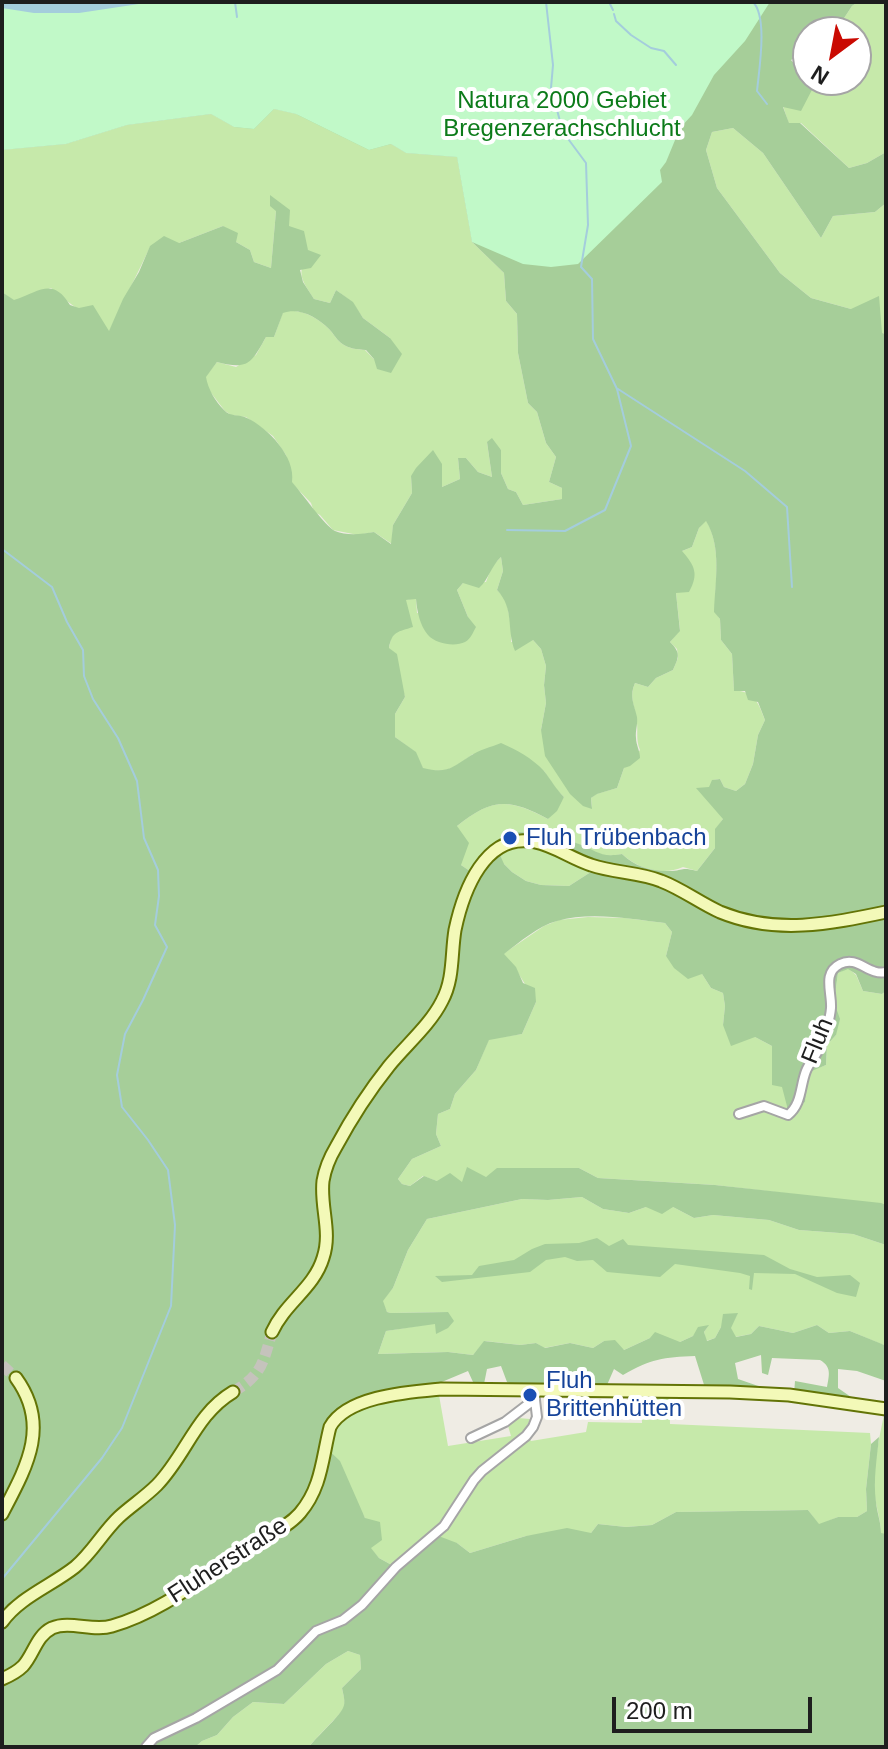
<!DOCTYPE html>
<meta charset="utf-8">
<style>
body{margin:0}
#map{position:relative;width:888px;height:1749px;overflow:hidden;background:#efece4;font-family:Arial,sans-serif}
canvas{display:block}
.frame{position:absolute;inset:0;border:4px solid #1e1e1e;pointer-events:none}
.north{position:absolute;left:792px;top:16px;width:80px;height:80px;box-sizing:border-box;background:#fff;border:2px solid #a5a5a5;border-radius:50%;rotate:212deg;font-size:22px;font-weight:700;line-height:32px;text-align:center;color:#1e1e1e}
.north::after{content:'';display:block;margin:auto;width:28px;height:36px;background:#ca0a02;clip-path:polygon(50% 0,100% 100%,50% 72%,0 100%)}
.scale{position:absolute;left:612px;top:1697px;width:200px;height:36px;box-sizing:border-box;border:4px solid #1e1e1e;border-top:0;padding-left:10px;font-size:24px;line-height:28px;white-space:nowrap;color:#1e1e1e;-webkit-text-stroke:6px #fff;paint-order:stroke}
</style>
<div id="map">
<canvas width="888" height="1749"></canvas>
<div class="frame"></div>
<div class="north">N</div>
<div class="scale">200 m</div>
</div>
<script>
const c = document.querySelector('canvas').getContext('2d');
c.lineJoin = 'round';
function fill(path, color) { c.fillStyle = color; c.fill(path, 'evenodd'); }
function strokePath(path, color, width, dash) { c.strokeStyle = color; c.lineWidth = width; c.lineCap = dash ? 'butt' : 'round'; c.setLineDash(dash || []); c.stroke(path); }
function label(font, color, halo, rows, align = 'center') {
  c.font = font + ' Arial,sans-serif'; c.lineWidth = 8; c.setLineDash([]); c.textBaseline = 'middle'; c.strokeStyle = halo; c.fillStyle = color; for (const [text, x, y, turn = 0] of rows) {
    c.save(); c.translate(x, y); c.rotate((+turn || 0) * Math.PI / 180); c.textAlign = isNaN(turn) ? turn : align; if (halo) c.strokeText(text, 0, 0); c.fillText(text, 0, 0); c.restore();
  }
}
fill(new Path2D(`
 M 858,2 L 886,2 L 886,152 L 867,163 L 849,168 L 801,123 L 789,124 L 783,106 L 814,86 L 809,80 L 856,80 L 856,32 L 835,32 L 852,6 Z
 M 274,109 L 296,114 L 391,144 L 406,153 L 457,157 L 472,242 L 504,273 L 506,301 L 517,314 L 518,353 L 528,403 L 537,412 L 546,443 L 556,457 L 549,482 L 562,488 L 562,499 L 523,505 L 516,492 L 508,489 L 501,473 L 501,450 L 487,442 L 492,477 L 478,472 L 466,458 L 458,458 L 460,479 L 442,487 L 442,464 L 411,476 L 412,493 L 393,525 L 392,544 L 374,532 L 358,535 L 333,530 L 320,515 L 314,512 L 311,503 L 291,482 L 286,455 L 273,436 L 246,417 L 231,415 L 225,411 L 208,389 L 205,377 L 217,362 L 236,367 L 256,355 L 266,337 L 274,337 L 283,312 C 299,307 317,317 329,329 C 333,333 336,339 341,343 C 349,349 356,349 365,350 L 374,359 L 390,338 L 363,318 L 352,302 L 336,290 L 330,303 L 314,299 C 299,276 298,275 308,250 L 276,211 L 271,268 L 254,262 L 250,250 L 236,242 L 223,226 L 179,243 L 150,247 C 137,275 122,303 109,332 C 89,316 69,304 51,288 L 14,301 L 2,292 L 2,150 L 66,144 L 127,125 L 211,114 L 234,127 Z
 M 733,128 L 763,153 L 821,238 L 833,216 L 875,212 L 886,203 L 886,334 L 882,333 L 851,309 L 811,298 L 780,273 L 717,188 L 706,150 L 712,132 Z
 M 706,520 C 722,547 715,582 715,612 L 720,619 L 721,640 L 732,654 L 734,690 C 755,692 758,702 765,720 L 758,735 L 753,764 L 745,784 L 736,791 L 724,787 L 720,779 L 713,780 L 723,819 L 716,829 L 715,848 L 697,871 L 683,867 C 663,876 638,869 622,854 C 599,859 598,851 578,844 C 559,837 540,832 520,833 L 540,838 L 601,863 L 597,868 L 569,886 L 541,885 L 526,881 L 512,872 L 504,864 L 478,877 L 461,865 L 457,826 C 492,798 508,798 548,819 L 564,797 L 555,788 L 544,771 L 473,754 C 454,768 447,774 423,769 L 415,752 L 395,737 L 395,714 L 405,697 L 389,648 L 391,638 L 395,633 L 405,600 L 416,598 L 417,613 L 468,617 L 457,590 L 463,583 L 486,582 L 492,566 L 501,557 L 503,571 L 497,590 L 506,599 L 512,631 L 511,642 L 533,640 L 541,649 L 546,666 L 544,685 L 546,703 L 541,730 L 592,808 L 591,798 L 596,794 L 617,788 L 624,768 L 640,750 C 635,739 639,729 636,717 C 634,704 629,696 635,683 L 648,687 L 656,678 L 673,670 L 678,658 L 677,649 L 670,642 L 680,630 L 676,593 L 682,551 L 692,547 L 699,528 Z
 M 588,917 L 625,918 L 665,923 L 672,932 L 666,956 L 702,974 L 711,988 L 723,993 L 725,1006 L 723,1025 L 755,1037 L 772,1046 L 772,1085 L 826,1065 L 827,1045 L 836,1035 L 834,1002 L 838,973 L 848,968 L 856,975 L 863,991 L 882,994 L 886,991 L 886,1205 L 715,1185 L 598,1178 L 579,1168 L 486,1177 L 462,1182 L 437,1181 L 423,1176 L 410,1186 L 402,1184 L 398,1179 L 412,1159 L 441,1146 L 436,1134 L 438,1114 L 450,1109 L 455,1094 L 476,1070 L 489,1039 L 522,1034 L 536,1002 C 525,985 517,968 503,954 L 544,926 L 559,920 Z
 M 582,1197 L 603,1209 L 629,1213 L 646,1207 L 673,1207 L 694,1218 L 713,1215 L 769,1220 L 799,1230 L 853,1234 L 886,1245 L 886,1346 L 850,1331 L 829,1333 L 817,1325 L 793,1333 L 759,1326 L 751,1334 L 735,1337 L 730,1328 L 737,1314 L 721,1327 L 715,1338 L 706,1341 L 704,1332 L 708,1326 L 693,1336 L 680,1342 L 650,1338 L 624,1350 L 604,1341 L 593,1348 L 570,1343 L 544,1348 L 536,1343 L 520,1345 L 485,1341 L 473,1355 L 448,1352 L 378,1354 L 386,1331 L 436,1323 L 436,1333 L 448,1312 L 391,1313 L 387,1312 L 382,1301 L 393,1288 L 408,1250 L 427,1219 L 522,1199 L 548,1200 Z
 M 437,1384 L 448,1446 L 511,1436 L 508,1426 L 518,1418 L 530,1419 L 525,1432 L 531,1441 L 586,1432 L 588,1422 L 642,1423 L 641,1396 L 669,1396 L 670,1424 L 870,1433 L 871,1444 L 866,1489 L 867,1511 L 857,1517 L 838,1517 L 819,1525 L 808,1510 L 676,1512 L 652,1525 L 626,1527 L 598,1524 L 591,1533 L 526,1536 L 470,1553 L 457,1543 L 397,1568 L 379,1558 L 370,1548 L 365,1518 L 322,1444 L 337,1413 Z
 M 884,1415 L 886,1416 L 886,1534 L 881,1534 C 881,1523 878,1514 876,1503 C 871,1475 878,1443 884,1415 Z
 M 348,1651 L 360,1655 L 361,1669 L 342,1688 C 343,1694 346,1702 344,1708 C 339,1716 317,1736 309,1747 L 195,1747 L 202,1741 L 217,1735 L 233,1717 L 253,1702 L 284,1704 L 326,1664 Z`), '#c6e9aa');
fill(new Path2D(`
 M 152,2 L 858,2 L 852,6 L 835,32 L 808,32 L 808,51 L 791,60 L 814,86 L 801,111 L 783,107 L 789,123 L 800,123 L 849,168 L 867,163 L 886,152 L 886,203 L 875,212 L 833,216 L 821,238 L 763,153 L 733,128 L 712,132 L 706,150 L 717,188 L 780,273 L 811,298 L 851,309 L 879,296 L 882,333 L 886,334 L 886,991 L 882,994 L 863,991 L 856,974 L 848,969 L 838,973 L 834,1002 L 840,1019 L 836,1035 L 827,1045 L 826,1065 L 807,1073 L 805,1102 L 788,1110 L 782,1087 L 772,1085 L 772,1046 L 755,1037 L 731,1046 L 723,1025 L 725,1006 L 723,993 L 711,988 L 702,974 L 688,979 L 674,968 L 666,956 L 672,932 L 665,923 C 632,919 590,911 557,921 C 538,926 520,942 504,954 L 516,967 L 523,983 L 535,988 L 536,1002 L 522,1034 L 489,1040 L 476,1070 L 455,1094 L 450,1109 L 438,1114 L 436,1134 L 441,1146 L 412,1159 L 398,1179 L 402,1184 L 410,1186 L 424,1176 L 437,1181 L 450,1173 L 462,1182 L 467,1167 L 486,1177 L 497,1168 L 579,1168 L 598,1178 L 715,1185 L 881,1203 L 886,1205 L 886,1245 L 853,1234 L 799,1230 L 769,1220 L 713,1215 L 694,1218 L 673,1207 L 662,1214 L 646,1207 L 629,1213 L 603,1209 L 582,1197 L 548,1200 L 522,1199 L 427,1219 L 408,1250 L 393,1288 L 383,1301 L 387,1312 L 391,1313 L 448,1312 L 454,1321 L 448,1328 L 436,1334 L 435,1324 L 386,1331 L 378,1354 L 448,1352 L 473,1355 L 484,1341 L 520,1345 L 536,1343 L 545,1348 L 570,1343 L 593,1348 L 604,1341 L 615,1340 L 624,1350 L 650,1338 L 655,1332 L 680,1342 L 693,1336 L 698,1327 L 709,1325 L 704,1332 L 707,1341 L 715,1338 L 721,1327 L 723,1314 L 738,1313 L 731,1328 L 736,1337 L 751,1334 L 759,1326 L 793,1333 L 817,1325 L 829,1333 L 850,1331 L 882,1344 L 886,1346 L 886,1381 L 857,1371 L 838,1369 L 838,1388 L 851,1397 L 801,1392 L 794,1394 L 795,1381 L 827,1387 C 829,1375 832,1367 820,1360 L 772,1358 L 768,1375 L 762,1373 L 761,1355 L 735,1363 L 738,1379 L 764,1388 L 757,1391 L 705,1388 L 695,1356 C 664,1357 650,1359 623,1375 L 614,1369 L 607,1385 L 562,1384 L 519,1387 L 507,1382 L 501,1366 L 487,1369 L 484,1384 L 473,1382 L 468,1371 L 437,1384 L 337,1413 L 322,1444 L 340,1461 L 365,1518 L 380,1522 L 382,1540 L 371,1548 L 379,1558 L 397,1568 L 436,1535 L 457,1543 L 470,1553 L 526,1536 L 567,1528 L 591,1533 L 598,1524 L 626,1527 L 652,1525 L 676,1512 L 808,1510 L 819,1524 L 838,1517 L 857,1517 L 867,1511 L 866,1489 L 871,1444 L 879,1437 C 877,1458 873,1480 876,1502 C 877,1513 881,1522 881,1533 L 886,1534 L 886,1747 L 309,1747 C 317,1736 339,1717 343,1708 C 346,1702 343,1694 342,1688 L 361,1669 L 360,1655 L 348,1651 L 326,1664 L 284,1704 L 253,1702 L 233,1717 L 217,1735 L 202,1741 L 195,1747 L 2,1747 L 2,292 L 14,300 C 40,291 53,277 70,305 L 79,308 L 93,305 L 109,331 L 123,299 L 139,272 L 150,246 L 164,236 L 179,243 L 223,226 L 238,233 L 236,242 L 250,250 L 254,262 L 271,268 L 276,211 L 270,206 L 270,195 L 290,210 L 289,226 L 304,231 L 308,250 L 321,255 L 311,268 L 300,270 L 303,282 L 314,299 L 330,303 L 336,290 L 353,302 L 363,318 L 390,338 L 402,354 L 391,373 L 377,369 L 374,359 L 366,350 C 356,349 349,349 341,343 C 336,339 333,333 329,329 C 317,317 299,307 283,313 L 274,337 L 266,337 C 251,364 248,370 217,362 L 206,377 C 208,389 215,401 224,410 C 230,417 239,414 247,418 C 268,428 296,457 292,482 C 301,492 325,526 335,531 C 347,536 362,534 374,532 L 391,544 L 393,525 L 412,493 L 411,476 L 416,468 L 433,450 L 442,464 L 442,487 L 460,479 L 458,458 L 466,458 L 478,472 L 492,477 L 487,442 L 492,438 L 501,450 L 501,473 L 508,489 L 516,492 L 523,505 L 562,499 L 562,488 L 549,482 L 556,457 L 546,443 L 537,412 L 528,403 L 518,353 L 517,314 L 506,301 L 504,273 L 472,242 L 457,157 L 406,153 L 391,144 L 369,150 L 296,114 L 274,109 L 254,129 L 234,127 L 211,114 L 127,125 L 66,144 L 2,150 ZM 706,521 C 722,547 715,582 714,612 L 720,619 L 721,640 L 732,654 L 734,691 L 745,691 L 748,700 L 758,702 L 765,720 L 758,735 L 753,764 L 745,784 L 736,791 L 724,787 L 720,779 L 712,780 L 709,787 L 696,788 L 723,819 L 715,829 L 715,848 L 697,871 C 681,867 685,870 672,871 C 652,872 636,867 622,854 C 600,858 598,851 579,844 C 558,836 536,832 514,832 L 540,838 L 600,863 L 597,868 L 569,886 L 541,885 L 526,881 L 512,872 L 504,864 L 500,855 L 491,856 L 477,876 L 461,865 L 469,843 L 457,826 C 492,798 509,798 548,819 L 557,811 L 564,797 C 556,789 551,780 544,771 C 532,758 517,750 501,743 C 491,747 479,750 470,756 C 451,768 447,774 423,768 L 416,752 L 395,737 L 395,714 L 405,697 L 397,654 L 389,648 C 392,631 398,632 413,627 L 406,600 L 416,599 C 417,611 420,626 428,635 C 436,644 455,647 465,642 C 471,639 473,632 476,627 L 468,617 L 457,590 L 463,583 L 479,588 C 489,579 491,566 501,557 L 503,571 L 497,590 C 515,609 506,629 515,651 L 533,640 L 541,649 L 546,666 L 544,685 L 546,703 L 541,730 L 545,756 L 570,794 L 583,806 L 592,809 L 591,798 L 597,794 L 617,788 L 624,768 L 630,766 L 640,758 C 640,751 636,745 636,738 C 635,731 638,724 637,717 C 634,704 629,696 635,683 L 648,687 L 656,678 L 673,670 C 679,657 681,653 670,642 L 680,631 L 676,593 L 689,592 C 699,574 695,566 682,551 L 692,547 L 699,528 Z
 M 597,1238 L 609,1246 L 623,1239 L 628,1245 L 764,1255 L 790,1269 L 817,1277 L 850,1275 L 860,1283 L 856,1297 L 837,1293 L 795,1274 L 754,1273 L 752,1290 L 749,1289 L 750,1276 L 740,1273 L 675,1264 L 660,1277 L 607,1272 L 593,1260 L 577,1261 L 565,1257 L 546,1260 L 530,1272 L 442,1282 L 435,1276 L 472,1275 L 479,1266 L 514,1260 L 532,1249 L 545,1244 L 579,1243 Z`), '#a6ce99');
fill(new Path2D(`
 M 2,2 L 770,2 L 745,41 L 714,75 L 692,115 L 680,128 L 666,162 L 660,170 L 662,182 L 578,264 L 551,267 L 523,264 L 472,242 L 457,157 L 406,153 L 391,144 L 369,150 L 296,114 L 274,109 L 254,129 L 234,127 L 211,114 L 127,125 L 66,144 L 2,150 Z`), '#c1f9c8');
fill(new Path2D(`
 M 2,2 L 152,2 L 79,13 L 34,13 L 2,8 Z`), '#a4cddc');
strokePath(new Path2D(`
 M 235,2 L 237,17
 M 609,2 L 613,10
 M 753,2 C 768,17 759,70 757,91 L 767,104
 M 614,14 L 616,21 L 631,35 L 651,48 L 664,51 L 676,65
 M 618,389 L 745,471 L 787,507 L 792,587
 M 507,530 L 565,531 L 605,510 L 631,446 L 617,389 L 593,339 L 592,279 L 581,267 L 588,225 L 586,163 L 563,132 L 551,88 L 553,65 L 546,2
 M 2,549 L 52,587 L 67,622 L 83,650 L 84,676 L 93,699 L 118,738 L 137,781 L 144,838 L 158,870 L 159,896 L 155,925 L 167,947 L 143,1000 L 125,1034 L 117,1075 L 122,1107 L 148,1140 L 168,1170 L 175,1225 L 171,1306 L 122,1428 L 102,1458 L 2,1579`), '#a4cddc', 2);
strokePath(new Path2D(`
 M 2,1365 L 16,1378
 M 233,1392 C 262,1375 263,1363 272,1332`), '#c5c3bc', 11, [11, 5.5]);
const street = new Path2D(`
 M 739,1114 L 764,1106 L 788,1115 C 802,1104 800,1086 806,1071 C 809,1063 815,1057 819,1049 C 824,1037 830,1021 831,1008 C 832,992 822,973 840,964 C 858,955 868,976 886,972
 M 471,1438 L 505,1422 L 535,1399
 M 146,1747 L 154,1738 L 196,1718 L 277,1670 L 316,1631 L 343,1620 L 362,1605 L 396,1567 L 444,1526 L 474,1480 L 482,1471 L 526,1436 L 533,1427 L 537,1417 L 535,1400`);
const secondary = new Path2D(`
 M 272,1332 C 285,1303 314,1288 323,1258 C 332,1232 320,1207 323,1181 C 325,1169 330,1157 336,1147 C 351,1119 369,1091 389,1066 C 406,1045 430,1025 442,1001 C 454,979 451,954 455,930 C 463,892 485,831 535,842 C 555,846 572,859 591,865 C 614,873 639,872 661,881 C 682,889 700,903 720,912 C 776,935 829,924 886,912
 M 2,1514 C 26,1468 51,1426 16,1378
 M 2,1622 C 20,1597 51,1586 75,1567 C 92,1553 103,1532 119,1517 C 131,1506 145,1497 157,1485 C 186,1455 196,1414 233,1392
 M 2,1679 C 9,1676 17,1672 23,1666 C 34,1654 36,1636 52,1628 C 70,1620 93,1632 112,1626 C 164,1611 205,1575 250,1547 C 266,1536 287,1528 300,1513 C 322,1487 322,1458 330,1427 C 347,1396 409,1392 441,1389 L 730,1392 L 789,1395 L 886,1409`);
strokePath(street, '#a5a5a5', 12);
strokePath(secondary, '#637406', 15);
strokePath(street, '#fff', 8);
strokePath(secondary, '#f3f9b8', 11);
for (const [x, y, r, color] of [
 [510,838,8,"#1a4fb4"],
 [530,1395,8,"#1a4fb4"]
]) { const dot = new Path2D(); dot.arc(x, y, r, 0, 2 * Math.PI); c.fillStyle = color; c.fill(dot); strokePath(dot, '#fff', 3); }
label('24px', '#0c7b1a', '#fff', [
 ["Natura 2000 Gebiet",562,101],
 ["Bregenzerachschlucht",562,129]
]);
label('24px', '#164399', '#fff', [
 ["Fluh Trübenbach",526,838],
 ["Fluh",546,1381],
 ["Brittenhütten",546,1409]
], 'left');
label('24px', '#1e1e1e', '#fff', [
 ["Fluh",818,1041,-68],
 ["Fluherstraße",228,1561,-33]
]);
</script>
